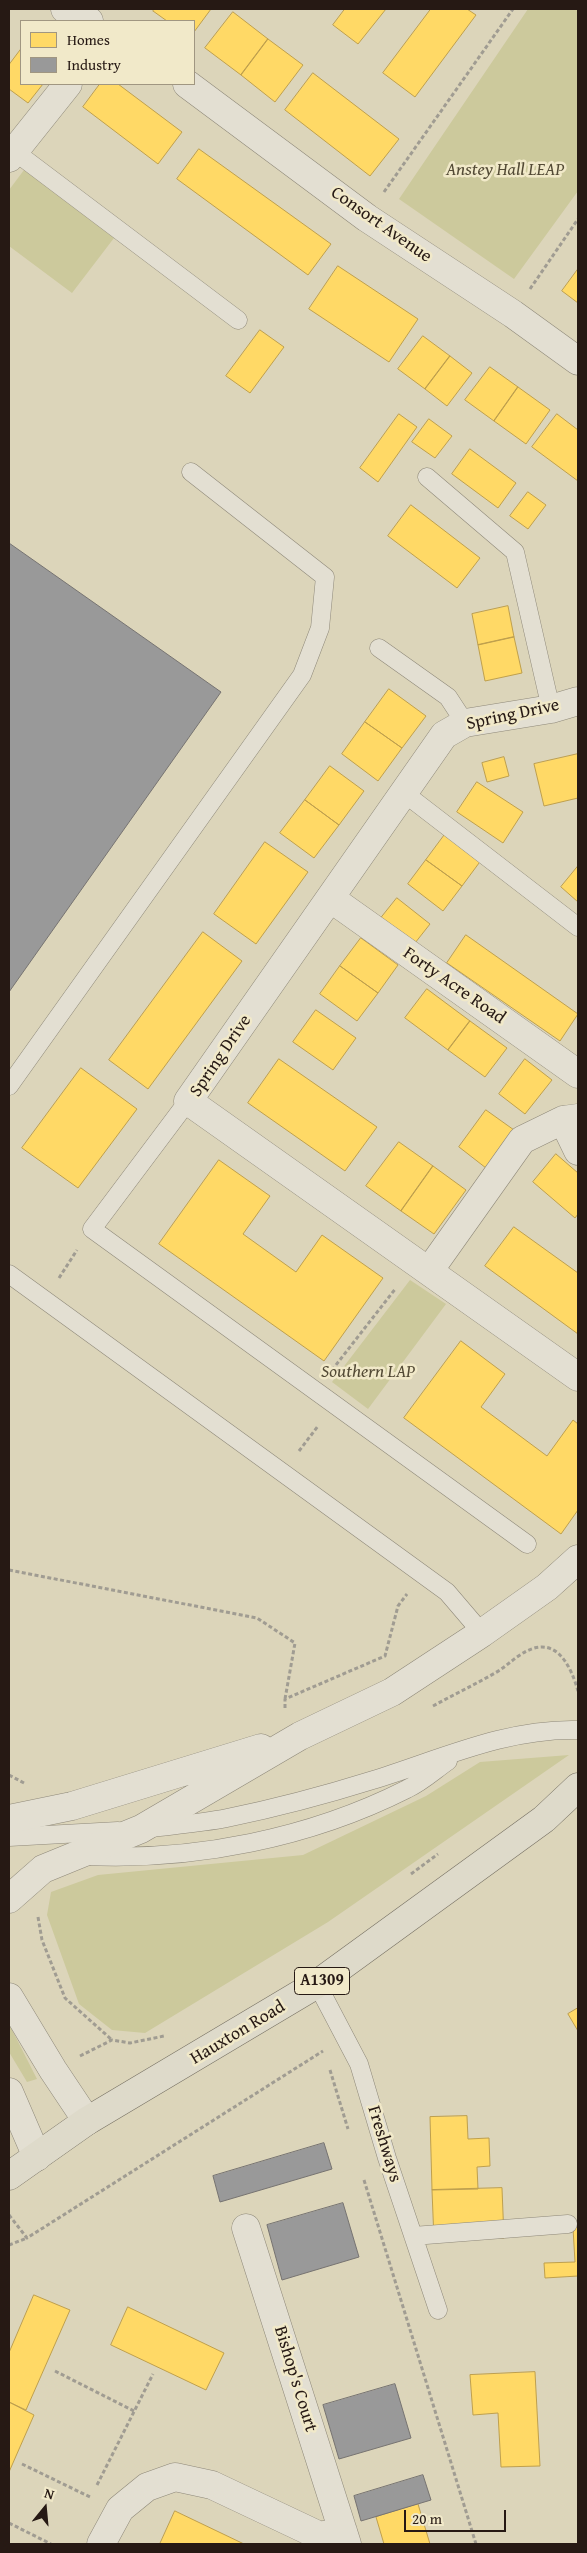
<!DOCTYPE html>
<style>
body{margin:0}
#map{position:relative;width:587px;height:2553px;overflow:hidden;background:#dcd5ba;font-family:"Gentium Book Plus",serif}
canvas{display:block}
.frame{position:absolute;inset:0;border:10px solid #261914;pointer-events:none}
.legend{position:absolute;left:20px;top:20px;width:175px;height:65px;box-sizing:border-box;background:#f1e9c9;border:1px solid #a09681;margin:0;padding:6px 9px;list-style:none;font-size:15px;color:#261914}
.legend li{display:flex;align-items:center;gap:10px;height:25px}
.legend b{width:25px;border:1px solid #a09681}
.north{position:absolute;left:20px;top:2483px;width:50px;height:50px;-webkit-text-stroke:4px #f1e9c9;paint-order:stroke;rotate:17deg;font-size:14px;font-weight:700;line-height:20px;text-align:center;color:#261914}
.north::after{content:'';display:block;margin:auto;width:18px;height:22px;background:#261914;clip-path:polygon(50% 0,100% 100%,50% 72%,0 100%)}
.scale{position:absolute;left:404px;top:2510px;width:102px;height:22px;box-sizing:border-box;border:2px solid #261914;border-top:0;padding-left:6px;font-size:15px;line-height:18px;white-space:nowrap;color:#261914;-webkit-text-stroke:4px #f1e9c9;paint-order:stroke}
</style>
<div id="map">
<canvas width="587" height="2553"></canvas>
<div class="frame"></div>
<ul class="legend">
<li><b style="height:14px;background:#ffd966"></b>Homes</li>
<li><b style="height:14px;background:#999"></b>Industry</li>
</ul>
<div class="north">N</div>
<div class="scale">20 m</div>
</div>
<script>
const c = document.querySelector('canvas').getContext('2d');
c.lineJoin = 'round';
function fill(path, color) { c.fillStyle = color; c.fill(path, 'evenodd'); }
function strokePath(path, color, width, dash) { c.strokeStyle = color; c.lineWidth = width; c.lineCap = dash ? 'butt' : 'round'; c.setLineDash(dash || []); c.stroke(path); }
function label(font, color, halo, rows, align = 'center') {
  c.font = font + ' "Gentium Book Plus",serif'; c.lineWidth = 5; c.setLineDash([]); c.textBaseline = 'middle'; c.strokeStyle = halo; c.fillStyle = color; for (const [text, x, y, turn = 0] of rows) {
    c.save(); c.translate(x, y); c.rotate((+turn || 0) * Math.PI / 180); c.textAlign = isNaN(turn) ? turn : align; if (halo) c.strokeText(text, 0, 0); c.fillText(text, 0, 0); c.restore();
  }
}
fill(new Path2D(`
 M 528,9 L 578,9 L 578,191 L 514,279 L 399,199 Z
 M 24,170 L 114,238 L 72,293 L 9,246 L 9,190 Z
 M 410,1280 L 446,1304 L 368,1409 L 332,1382 Z
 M 569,1755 L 328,1922 L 145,2033 L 112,2030 L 79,2004 L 47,1915 L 51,1892 L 98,1875 L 303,1855 L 426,1796 L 480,1762 Z
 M 9,2024 L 37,2079 L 27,2082 L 9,2052 Z`), '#ccc99c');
const homes = new Path2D(`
 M 155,9 L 211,9 L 194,32 L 194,21 L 167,21 L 153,11 Z
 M 345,9 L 386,9 L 358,44 L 333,25 Z
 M 431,9 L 467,9 L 476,15 L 415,97 L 383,73 Z
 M 233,12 L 268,39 L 241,75 L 205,48 Z
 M 268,39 L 303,65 L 275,102 L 241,75 Z
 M 21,49 L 21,84 L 43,84 L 28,103 L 9,89 L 9,65 Z
 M 313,73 L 399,139 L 370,176 L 285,110 Z
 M 100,84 L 118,84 L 182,132 L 158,164 L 83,107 Z
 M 199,149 L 331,244 L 308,275 L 177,179 Z
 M 338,266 L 418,319 L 389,362 L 309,309 Z
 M 578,269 L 578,303 L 562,291 Z
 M 260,330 L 284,347 L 250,393 L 226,376 Z
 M 423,336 L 450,356 L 425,389 L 398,369 Z
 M 450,356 L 472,373 L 447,406 L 425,389 Z
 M 490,367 L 518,387 L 494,421 L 465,400 Z
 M 518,387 L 550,410 L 526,444 L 494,421 Z
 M 399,414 L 417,427 L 378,482 L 360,468 Z
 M 557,414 L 578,430 L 578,481 L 532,447 Z
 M 429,419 L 452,436 L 435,458 L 412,442 Z
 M 470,449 L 516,483 L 498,508 L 452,474 Z
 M 528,492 L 546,505 L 528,529 L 510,516 Z
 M 411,505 L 480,558 L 457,588 L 388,536 Z
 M 508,606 L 514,637 L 478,645 L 472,614 Z
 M 514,637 L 522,673 L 485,681 L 478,645 Z
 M 389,689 L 426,716 L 402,748 L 365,722 Z
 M 365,722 L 402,748 L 378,781 L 342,754 Z
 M 578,754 L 578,798 L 544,806 L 534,764 Z
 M 504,757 L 509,776 L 487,782 L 482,763 Z
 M 330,766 L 364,791 L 339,825 L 305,800 Z
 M 477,782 L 523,812 L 503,843 L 457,812 Z
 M 305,800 L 339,825 L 314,858 L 280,833 Z
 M 446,833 L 482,859 L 462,886 L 426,860 Z
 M 265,842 L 308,872 L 256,944 L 214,914 Z
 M 426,860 L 462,886 L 443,911 L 408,884 Z
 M 578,866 L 578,902 L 561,887 Z
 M 397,898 L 430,924 L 415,943 L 381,918 Z
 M 203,932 L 242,961 L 148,1089 L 109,1060 Z
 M 466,935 L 578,1014 L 560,1041 L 447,963 Z
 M 361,938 L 398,965 L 378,993 L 340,966 Z
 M 340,966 L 378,993 L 357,1021 L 320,994 Z
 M 427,989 L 470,1021 L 448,1050 L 405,1018 Z
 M 316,1010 L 356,1038 L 333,1070 L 293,1042 Z
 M 470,1021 L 507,1048 L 485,1077 L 448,1050 Z
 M 279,1059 L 377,1127 L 345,1171 L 248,1103 Z
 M 525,1059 L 552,1080 L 525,1114 L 499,1094 Z
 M 81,1068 L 137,1109 L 78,1188 L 22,1148 Z
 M 486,1110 L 514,1130 L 486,1168 L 459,1147 Z
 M 399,1142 L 433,1166 L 401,1211 L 366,1186 Z
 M 556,1154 L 578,1173 L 578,1214 L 575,1218 L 533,1182 Z
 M 219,1160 L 270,1196 L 243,1234 L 296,1272 L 322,1235 L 383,1278 L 324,1361 L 159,1244 Z
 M 433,1166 L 466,1190 L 434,1234 L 401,1211 Z
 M 514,1227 L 578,1273 L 578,1334 L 485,1266 Z
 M 461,1341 L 505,1374 L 481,1407 L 547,1456 L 573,1420 L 578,1424 L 578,1510 L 561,1534 L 404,1418 Z
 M 578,2008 L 578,2031 L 568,2014 Z
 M 467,2116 L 468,2139 L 489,2138 L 490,2166 L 477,2167 L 478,2189 L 432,2190 L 430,2117 Z
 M 502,2188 L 504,2238 L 434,2240 L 432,2190 Z
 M 578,2227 L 578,2276 L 545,2278 L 544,2263 L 575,2262 L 573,2228 Z
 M 34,2295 L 70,2310 L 26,2410 L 9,2402 L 9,2353 Z
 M 128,2307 L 224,2353 L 206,2390 L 111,2345 Z
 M 535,2372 L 540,2466 L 501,2467 L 498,2413 L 473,2415 L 470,2375 Z
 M 9,2402 L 34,2415 L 9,2472 Z
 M 418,2504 L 430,2544 L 384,2544 L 376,2517 Z
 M 175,2511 L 244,2544 L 160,2544 Z`);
fill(homes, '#ffd966');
strokePath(homes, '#be9f4d', 1);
const industry = new Path2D(`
 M 9,543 L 221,692 L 9,992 Z
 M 324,2143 L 332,2169 L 220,2202 L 213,2176 Z
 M 343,2203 L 359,2257 L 282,2280 L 267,2225 Z
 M 395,2384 L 411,2438 L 339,2459 L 323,2405 Z
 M 423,2475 L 431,2500 L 361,2521 L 354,2496 Z`);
fill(industry, '#999');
strokePath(industry, '#767371', 1);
const lane = new Path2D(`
 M 14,151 L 238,320
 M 427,477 L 515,552 L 551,709
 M 379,648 L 448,697 L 465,723
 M 404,793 L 578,927
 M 9,1086 L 302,675 L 320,628 L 325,577 L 191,472
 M 188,1101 L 92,1229 L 527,1544
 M 9,1274 L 447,1592 L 482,1633
 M 151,1828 C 176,1825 202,1823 227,1818 C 276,1808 325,1795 373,1780 C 441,1759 506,1728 578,1730
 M 9,1837 L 118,1831
 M 86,1856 C 195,1861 310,1838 407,1789 C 422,1782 435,1770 448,1761
 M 317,1984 L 359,2064 L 387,2158 L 438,2310
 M 413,2236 L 568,2224`);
const street = new Path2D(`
 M 65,9 L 89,21
 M 187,84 L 367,218 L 513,314 L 578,361
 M 9,158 L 68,84
 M 578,701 L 551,709 L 465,723 L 444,735 L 188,1101 L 578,1377
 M 330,898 L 578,1074
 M 563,1120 L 578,1151
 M 429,1271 L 522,1140 L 563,1120 L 578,1118
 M 9,1819 L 72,1806 L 261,1748
 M 9,1899 L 43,1869 L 141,1829 L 300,1736 L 392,1692 L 482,1633 L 547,1587 L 578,1559
 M 9,1997 L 53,2070 L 87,2121
 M 9,2092 L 37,2157
 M 246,2228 L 347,2544
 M 101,2544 L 120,2509 L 147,2487 L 175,2477 L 212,2485 L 320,2536 L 343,2531`);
const primary = new Path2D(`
 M 9,2176 L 87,2121 L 317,1984 L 544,1819 L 578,1787`);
strokePath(lane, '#8e8879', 19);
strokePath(street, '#8e8879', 29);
strokePath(primary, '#756f62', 29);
strokePath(new Path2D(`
 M 384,192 L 513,9
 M 530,289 L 578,219
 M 59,1278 L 77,1250
 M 332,1370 L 396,1288
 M 299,1451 L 318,1426
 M 9,1570 L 257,1618 L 295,1643 L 285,1699
 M 433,1706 C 453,1695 474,1685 495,1673 C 504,1668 511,1661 520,1655 C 554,1632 570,1663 578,1691
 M 285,1708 L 285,1699 L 385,1656 L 398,1606 L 407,1594
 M 9,1775 L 24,1783
 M 411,1874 L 438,1854
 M 38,1917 L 42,1940 L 65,1998 L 112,2040
 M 80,2056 L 112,2040 L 130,2043 L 164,2036
 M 330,2070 L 348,2129
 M 364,2180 L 476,2544
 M 9,2215 L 27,2238 L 323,2051
 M 9,2245 L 27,2238
 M 55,2371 L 134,2411
 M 22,2464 L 90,2497
 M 97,2485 L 153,2374
 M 9,2523 L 51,2544`), '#a09c92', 3, [4, 2.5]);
strokePath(lane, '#e3dfd2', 18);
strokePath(street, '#e3dfd2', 28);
strokePath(primary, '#dedaca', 28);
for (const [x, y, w] of [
 [322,1981,55]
]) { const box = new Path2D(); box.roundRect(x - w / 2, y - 13.5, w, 27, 4); c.fillStyle = '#f1e9c9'; c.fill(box); strokePath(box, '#261914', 1); }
label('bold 16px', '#261914', null, [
 ["A1309",322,1981]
]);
label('italic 18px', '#544b36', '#f1e9c9', [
 ["Anstey Hall LEAP",505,170],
 ["Southern LAP",368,1372]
]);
label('18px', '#261914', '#f1e9c9', [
 ["Consort Avenue",381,225,35],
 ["Spring Drive",513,715,-12],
 ["Forty Acre Road",454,986,35],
 ["Spring Drive",221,1056,-56],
 ["Hauxton Road",238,2033,-31],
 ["Freshways",384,2144,73],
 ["Bishop's Court",295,2379,73]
]);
</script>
